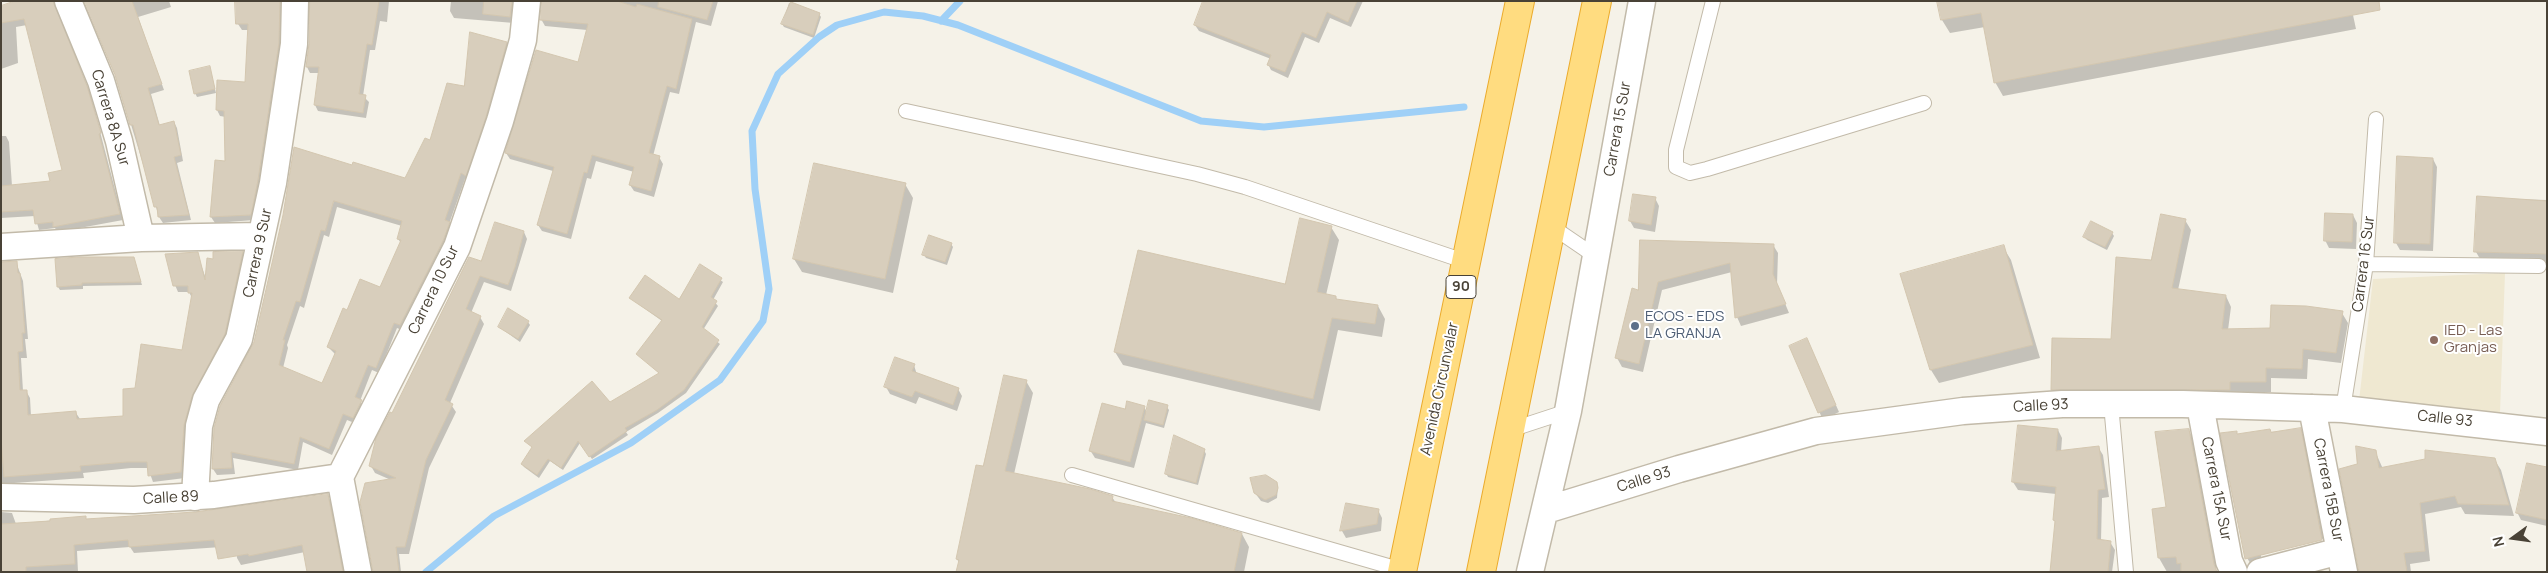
<!DOCTYPE html>
<style>
body{margin:0}
#map{position:relative;width:2548px;height:573px;overflow:hidden;background:#f5f2e8;font-family:Manrope,sans-serif}
canvas{display:block}
.frame{position:absolute;inset:0;border:2px solid #494236;pointer-events:none}
.north{position:absolute;left:2488px;top:513px;width:50px;height:50px;-webkit-text-stroke:4px #fff;paint-order:stroke;rotate:256deg;font-size:14px;font-weight:700;line-height:20px;text-align:center;color:#494236}
.north::after{content:'';display:block;margin:auto;width:18px;height:22px;background:#494236;clip-path:polygon(50% 0,100% 100%,50% 72%,0 100%)}
</style>
<div id="map">
<canvas width="2548" height="573"></canvas>
<div class="frame"></div>
<div class="north">N</div>
</div>
<script>
const c = document.querySelector('canvas').getContext('2d');
c.lineJoin = 'round';
function fill(path, color) { c.fillStyle = color; c.fill(path, 'evenodd'); }
function strokePath(path, color, width, dash) { c.strokeStyle = color; c.lineWidth = width; c.lineCap = dash ? 'butt' : 'round'; c.setLineDash(dash || []); c.stroke(path); }
function label(font, color, halo, rows, align = 'center') {
  c.font = font + ' Manrope,sans-serif'; c.lineWidth = 4; c.setLineDash([]); c.textBaseline = 'middle'; c.strokeStyle = halo; c.fillStyle = color; for (const [text, x, y, turn = 0] of rows) {
    c.save(); c.translate(x, y); c.rotate((+turn || 0) * Math.PI / 180); c.textAlign = isNaN(turn) ? turn : align; if (halo) c.strokeText(text, 0, 0); c.fillText(text, 0, 0); c.restore();
  }
}
fill(new Path2D(`
 M 2505,273 L 2500,413 L 2359,401 L 2373,279 Z`), '#efe8d1');
fill(new Path2D(`
 M 19,1 L 58,1 L 57,13 L 90,93 L 123,220 L 58,232 L 55,228 L 39,230 L 35,216 L 1,218 L 1,136 L 6,136 L 9,142 L 12,186 L 52,182 L 63,171 L 27,25 L 16,27 L 18,63 L 1,69 L 1,7 Z
 M 86,1 L 169,1 L 171,7 L 138,17 L 164,90 L 151,94 L 160,126 L 174,122 L 177,128 L 183,161 L 177,163 L 191,220 L 163,223 L 159,217 L 116,75 Z
 M 238,1 L 286,1 L 282,50 L 254,220 L 215,223 L 211,217 L 226,162 L 226,117 L 220,116 L 217,110 L 218,81 L 246,83 L 249,30 L 242,30 L 238,24 Z
 M 311,1 L 389,1 L 387,22 L 380,21 L 375,50 L 370,50 L 363,96 L 369,102 L 366,118 L 318,111 L 315,105 L 319,73 L 310,73 L 307,67 L 310,44 Z
 M 451,1 L 517,1 L 514,23 L 454,18 L 450,11 Z
 M 542,1 L 718,1 L 711,26 L 696,22 L 679,94 L 670,92 L 653,156 L 659,157 L 663,164 L 654,197 L 634,191 L 630,185 L 634,172 L 596,161 L 591,179 L 587,178 L 571,239 L 542,231 L 538,225 L 553,171 L 510,159 L 506,153 L 578,64 L 587,30 L 545,26 L 541,19 Z
 M 1204,1 L 1363,1 L 1351,27 L 1330,18 L 1319,43 L 1305,37 L 1288,78 L 1271,70 L 1268,64 L 1271,59 L 1199,31 L 1195,25 Z
 M 1939,1 L 2350,1 L 2356,29 L 2003,96 L 1995,82 L 1985,27 L 1950,33 L 1942,20 Z
 M 789,3 L 819,14 L 821,17 L 814,38 L 784,27 L 782,24 Z
 M 506,43 L 510,50 L 469,181 L 465,179 L 449,224 L 453,229 L 404,331 L 397,328 L 379,373 L 372,370 L 360,401 L 365,408 L 357,424 L 347,420 L 332,455 L 303,442 L 298,470 L 233,458 L 235,474 L 217,475 L 213,469 L 255,343 L 353,167 L 405,179 L 465,87 ZM 337,207 L 402,226 L 398,239 L 401,243 L 380,288 L 348,311 L 328,347 L 336,355 L 323,385 L 283,368 L 288,348 L 287,345 L 300,306 L 304,308 L 324,235 L 329,237 Z
 M 210,68 L 216,93 L 197,97 L 195,93 Z
 M 2433,159 L 2437,167 L 2433,251 L 2400,250 L 2396,243 Z
 M 905,184 L 913,198 L 893,293 L 802,272 L 794,259 Z
 M 1655,198 L 1659,206 L 1655,232 L 1634,228 L 1630,221 Z
 M 2478,198 L 2547,200 L 2547,266 L 2483,264 L 2476,252 Z
 M 2353,215 L 2357,223 L 2356,249 L 2329,248 L 2325,240 Z
 M 2185,220 L 2191,230 L 2178,290 L 2226,296 L 2231,307 L 2228,330 L 2272,330 L 2342,313 L 2348,323 L 2341,363 L 2308,359 L 2307,379 L 2271,378 L 2271,392 L 2235,392 L 2235,400 L 2059,400 L 2053,389 L 2112,340 L 2152,261 Z
 M 1331,227 L 1339,240 L 1326,295 L 1336,297 L 1337,301 L 1378,306 L 1385,319 L 1382,337 L 1338,330 L 1320,411 L 1123,365 L 1115,352 L 1285,286 Z
 M 524,232 L 527,239 L 511,291 L 484,282 L 471,313 L 480,317 L 484,324 L 450,403 L 456,412 L 429,468 L 409,554 L 399,554 L 401,572 L 373,572 L 391,480 L 375,473 L 371,466 L 392,415 L 482,263 Z
 M 2112,233 L 2114,236 L 2107,250 L 2087,240 L 2085,237 Z
 M 1641,241 L 1773,245 L 1778,253 L 1777,284 L 1789,313 L 1741,326 L 1737,317 L 1732,272 L 1662,290 L 1643,372 L 1622,367 L 1617,358 L 1639,291 Z
 M 951,244 L 953,247 L 947,265 L 926,258 L 924,255 Z
 M 2003,247 L 2011,260 L 2040,358 L 1939,383 L 1931,370 L 1901,275 Z
 M 197,253 L 206,279 L 214,261 L 242,253 L 246,259 L 228,341 L 185,478 L 153,482 L 148,468 L 131,468 L 83,473 L 84,478 L 14,483 L 15,489 L 1,490 L 1,263 L 16,262 L 23,281 L 28,339 L 25,339 L 27,358 L 21,358 L 23,391 L 26,391 L 30,398 L 31,416 L 76,413 L 80,419 L 124,417 L 136,390 L 184,351 L 192,298 L 189,292 L 178,292 L 175,285 Z
 M 134,259 L 142,285 L 83,286 L 83,289 L 60,290 L 58,287 L 56,260 Z
 M 701,266 L 723,282 L 713,300 L 718,306 L 703,330 L 720,344 L 686,393 L 658,413 L 626,432 L 628,435 L 592,459 L 580,443 L 563,470 L 550,461 L 539,478 L 524,467 L 522,464 L 533,448 L 526,441 L 610,404 L 660,374 L 638,354 L 662,321 L 630,298 L 680,301 Z
 M 528,322 L 530,325 L 520,342 L 499,327 Z
 M 1807,339 L 1839,412 L 1823,420 L 1790,347 Z
 M 914,365 L 917,375 L 958,389 L 962,396 L 957,411 L 919,397 L 916,404 L 890,394 L 886,387 Z
 M 1026,381 L 1033,393 L 1014,474 L 1112,497 L 1116,503 L 1242,534 L 1249,547 L 1244,572 L 957,572 L 959,563 L 957,559 L 984,468 Z
 M 1144,407 L 1147,412 L 1167,407 L 1169,410 L 1164,428 L 1146,423 L 1134,468 L 1095,458 L 1090,450 L 1126,411 Z
 M 2300,429 L 2308,443 L 2326,538 L 2261,555 L 2261,558 L 2327,540 L 2329,554 L 2252,566 L 2244,553 L 2236,432 L 2238,435 L 2271,433 Z
 M 2058,430 L 2062,438 L 2061,452 L 2098,447 L 2103,455 L 2109,497 L 2102,498 L 2101,541 L 2110,542 L 2115,550 L 2112,572 L 2051,572 L 2056,523 L 2054,520 L 2056,494 L 2018,490 L 2013,482 Z
 M 2189,431 L 2196,444 L 2220,568 L 2167,572 L 2159,558 L 2153,510 L 2167,508 Z
 M 1204,450 L 1206,454 L 1198,485 L 1168,477 L 1166,473 Z
 M 2375,451 L 2383,469 L 2494,459 L 2501,470 L 2514,516 L 2465,514 L 2461,507 L 2425,514 L 2430,561 L 2410,564 L 2411,572 L 2360,572 L 2358,465 Z
 M 2547,469 L 2547,526 L 2521,520 L 2517,512 Z
 M 1266,476 L 1271,478 L 1278,486 L 1277,498 L 1268,503 L 1261,501 L 1255,493 Z
 M 327,495 L 331,502 L 344,572 L 308,572 L 305,552 L 241,565 L 237,558 L 236,546 L 134,553 L 130,547 L 77,551 L 78,572 L 1,572 L 1,512 L 12,513 L 16,524 L 85,517 L 87,520 L 195,513 Z
 M 1347,504 L 1378,510 L 1382,518 L 1381,531 L 1346,538 L 1342,531 Z`), '#0003');
strokePath(new Path2D(`
 M 941,21 L 960,1
 M 426,572 L 494,516 L 631,443 L 720,380 L 763,321 L 769,289 L 755,189 L 752,131 L 778,74 L 819,37 L 837,25 L 884,12 L 923,16 L 958,25 L 1201,121 L 1264,127 L 1464,107`), '#9fd0f7', 7);
const building = new Path2D(`
 M 15,1 L 53,1 L 87,86 L 101,133 L 99,134 L 120,214 L 53,227 L 53,222 L 35,224 L 33,210 L 1,212 L 1,186 L 50,181 L 48,173 L 62,170 L 24,19 L 1,23 L 1,6 Z
 M 84,1 L 132,1 L 162,84 L 148,88 L 159,125 L 174,121 L 181,155 L 174,157 L 189,215 L 158,217 L 157,207 L 154,207 L 133,125 L 130,125 L 115,75 Z
 M 235,1 L 280,1 L 279,43 L 258,180 L 251,215 L 210,217 L 215,160 L 225,161 L 224,111 L 216,110 L 217,80 L 245,82 L 248,24 L 236,24 Z
 M 310,1 L 379,1 L 372,45 L 367,44 L 359,94 L 366,95 L 363,113 L 314,105 L 319,67 L 306,67 L 309,44 Z
 M 484,1 L 512,1 L 510,17 L 483,14 Z
 M 542,1 L 617,1 L 636,7 L 637,4 L 692,19 L 676,89 L 667,86 L 649,153 L 660,156 L 651,191 L 629,185 L 634,167 L 592,155 L 587,173 L 584,172 L 567,234 L 537,225 L 554,167 L 505,153 L 536,50 L 578,62 L 588,24 L 540,20 Z
 M 659,1 L 713,1 L 707,20 L 658,7 Z
 M 1203,1 L 1357,1 L 1348,22 L 1327,12 L 1316,38 L 1302,32 L 1285,72 L 1267,65 L 1271,55 L 1194,25 Z
 M 1937,1 L 2379,1 L 2380,10 L 1994,83 L 1981,13 L 1941,20 Z
 M 791,2 L 820,13 L 813,35 L 781,24 Z
 M 470,32 L 507,42 L 486,117 L 466,176 L 461,173 L 445,220 L 450,222 L 443,241 L 400,325 L 394,323 L 376,368 L 368,365 L 355,397 L 362,400 L 353,418 L 343,414 L 329,449 L 300,437 L 294,464 L 231,452 L 232,468 L 212,469 L 214,428 L 220,406 L 254,342 L 283,215 L 294,147 L 352,165 L 353,162 L 405,178 L 425,138 L 430,140 L 447,83 L 464,86 ZM 334,201 L 402,221 L 397,239 L 401,240 L 380,287 L 360,279 L 347,310 L 343,308 L 327,347 L 336,351 L 322,383 L 279,365 L 285,340 L 283,340 L 296,301 L 300,302 L 321,230 L 325,231 Z
 M 210,66 L 215,89 L 194,94 L 189,71 Z
 M 2397,156 L 2433,158 L 2430,244 L 2394,243 Z
 M 814,163 L 906,183 L 885,279 L 793,259 Z
 M 1633,194 L 1656,197 L 1651,225 L 1629,221 Z
 M 2477,196 L 2547,201 L 2547,254 L 2474,252 Z
 M 2325,213 L 2353,214 L 2352,242 L 2324,241 Z
 M 2161,214 L 2186,219 L 2172,288 L 2226,295 L 2222,329 L 2270,328 L 2271,305 L 2306,306 L 2343,311 L 2336,353 L 2303,349 L 2302,369 L 2266,368 L 2266,382 L 2230,382 L 2230,390 L 2051,390 L 2052,338 L 2111,339 L 2116,257 L 2151,260 Z
 M 1300,218 L 1332,226 L 1317,292 L 1336,296 L 1336,299 L 1378,305 L 1375,324 L 1332,318 L 1313,399 L 1114,352 L 1138,250 L 1285,284 Z
 M 2091,221 L 2113,232 L 2105,247 L 2083,237 Z
 M 495,222 L 524,231 L 515,267 L 508,285 L 480,276 L 466,309 L 481,316 L 445,400 L 453,404 L 426,460 L 405,547 L 396,547 L 399,572 L 373,572 L 360,502 L 365,483 L 396,478 L 369,466 L 376,438 L 390,412 L 392,413 L 469,257 L 481,261 Z
 M 929,235 L 952,243 L 945,262 L 922,255 Z
 M 1640,240 L 1774,244 L 1773,274 L 1786,304 L 1735,318 L 1730,263 L 1658,282 L 1639,364 L 1615,358 L 1632,288 L 1638,290 Z
 M 2004,245 L 2033,345 L 1930,370 L 1900,274 Z
 M 243,251 L 225,334 L 192,396 L 184,425 L 181,472 L 148,476 L 147,462 L 127,462 L 80,466 L 81,471 L 4,477 L 1,439 L 1,262 L 17,261 L 18,273 L 20,273 L 25,333 L 22,333 L 23,351 L 18,352 L 20,390 L 27,390 L 28,415 L 76,411 L 77,419 L 123,416 L 123,389 L 135,388 L 141,344 L 182,350 L 192,293 L 188,293 L 188,286 L 173,286 L 165,254 L 198,252 L 205,280 L 207,258 L 213,259 L 213,252 Z
 M 80,257 L 134,257 L 141,282 L 82,283 L 82,285 L 57,287 L 55,259 Z
 M 700,264 L 722,278 L 711,297 L 717,301 L 702,327 L 719,340 L 684,390 L 657,410 L 625,428 L 627,431 L 589,457 L 578,441 L 561,468 L 548,459 L 537,475 L 521,464 L 532,447 L 524,441 L 592,381 L 610,402 L 659,373 L 636,354 L 662,320 L 629,298 L 645,275 L 679,299 Z
 M 508,308 L 529,321 L 518,339 L 498,327 Z
 M 1807,338 L 1836,405 L 1818,413 L 1789,346 Z
 M 895,357 L 915,364 L 912,371 L 959,388 L 953,405 L 915,391 L 912,397 L 884,387 Z
 M 1004,375 L 1027,380 L 1005,471 L 1090,489 L 1113,496 L 1112,501 L 1191,518 L 1242,533 L 1234,572 L 956,572 L 959,560 L 956,559 L 976,465 L 983,466 Z
 M 1149,400 L 1168,405 L 1163,425 L 1144,420 Z
 M 1127,401 L 1145,406 L 1130,462 L 1089,451 L 1102,403 L 1125,409 Z
 M 2018,425 L 2058,429 L 2056,451 L 2099,446 L 2105,489 L 2098,490 L 2097,539 L 2111,541 L 2108,572 L 2050,572 L 2055,521 L 2053,520 L 2056,487 L 2012,482 Z
 M 2301,428 L 2322,540 L 2245,559 L 2220,433 L 2237,431 L 2237,434 L 2270,429 L 2271,432 Z
 M 2189,429 L 2214,564 L 2217,572 L 2181,572 L 2181,563 L 2177,564 L 2176,557 L 2158,558 L 2152,509 L 2166,507 L 2155,432 Z
 M 1174,435 L 1205,449 L 1196,483 L 1165,474 Z
 M 2356,446 L 2376,450 L 2379,468 L 2425,459 L 2425,450 L 2495,458 L 2509,505 L 2458,504 L 2455,496 L 2420,503 L 2425,551 L 2404,553 L 2407,572 L 2359,572 L 2339,469 L 2357,464 Z
 M 2527,463 L 2547,467 L 2547,520 L 2516,513 Z
 M 1266,475 L 1277,482 L 1278,488 L 1276,495 L 1265,500 L 1254,493 L 1250,478 Z
 M 328,494 L 343,572 L 307,572 L 302,545 L 249,556 L 248,554 L 218,559 L 214,540 L 129,547 L 128,540 L 74,545 L 75,564 L 26,567 L 26,572 L 1,572 L 1,524 L 50,521 L 50,519 L 86,516 L 86,519 L 195,512 Z
 M 1346,503 L 1379,509 L 1377,524 L 1340,531 Z`);
fill(building, '#d8cebc');
strokePath(building, '#d3c6af', 1);
const service = new Path2D(`
 M 1713,1 L 1676,150 L 1676,167 L 1690,173 L 1707,169 L 1924,103
 M 906,111 L 1197,174 L 1245,187 L 1467,262
 M 1551,226 L 1595,256
 M 2366,264 L 2539,266
 M 2111,404 L 2126,572
 M 2343,409 L 2366,264 L 2376,119
 M 1510,430 L 1568,411
 M 1072,475 L 1402,570`);
const minor = new Path2D(`
 M 68,1 L 101,81 L 119,141 L 141,238
 M 1,247 L 141,238 L 261,236
 M 2200,405 L 2229,561 L 2234,572
 M 2312,408 L 2344,572
 M 1,497 L 134,500 L 214,495 L 340,477
 M 195,497 L 199,426 L 206,400 L 239,339 L 273,183 L 294,44 L 295,1
 M 1546,510 L 1679,469 L 1816,431 L 1963,411 L 2062,404 L 2183,404 L 2343,409 L 2547,432
 M 358,572 L 340,477 L 457,247 L 500,121 L 523,40 L 527,1
 M 1530,572 L 1568,411 L 1642,1
 M 2260,572 L 2340,551`);
const trunk = new Path2D(`
 M 1402,572 L 1520,1
 M 1481,572 L 1597,1`);
strokePath(service, '#c2baa9', 16);
strokePath(minor, '#c2baa9', 29);
strokePath(trunk, '#ebab2c', 30);
strokePath(service, '#fff', 14);
strokePath(minor, '#fff', 26);
strokePath(trunk, '#ffdc80', 28);
for (const [x, y, r, color] of [
 [1635,326,5,"#5c6f8a"],
 [2434,340,5,"#8d6e63"]
]) { const dot = new Path2D(); dot.arc(x, y, r, 0, 2 * Math.PI); c.fillStyle = color; c.fill(dot); strokePath(dot, '#fff', 2); }
for (const [x, y, w] of [
 [1461,287,30]
]) { const box = new Path2D(); box.roundRect(x - w / 2, y - 11.5, w, 23, 4); c.fillStyle = '#fff'; c.fill(box); strokePath(box, '#494236', 1); }
label('bold 14px', '#494236', null, [
 ["90",1461,287]
]);
label('15px', '#494236', '#fff', [
 ["Carrera 8A Sur",110,118,73],
 ["Carrera 15 Sur",1618,129,-80],
 ["Carrera 9 Sur",258,253,-78],
 ["Carrera 16 Sur",2364,264,-83],
 ["Carrera 10 Sur",434,290,-64],
 ["Avenida Circunvalar",1440,389,-78],
 ["Calle 93",2041,406,-3],
 ["Calle 93",2445,419,6],
 ["Calle 93",1644,480,-17],
 ["Carrera 15A Sur",2216,489,79],
 ["Carrera 15B Sur",2328,490,79],
 ["Calle 89",171,498,-3]
]);
label('15px', '#4e5e75', '#fff', [
 ["ECOS - EDS",1645,317],
 ["LA GRANJA",1645,334]
], 'left');
label('15px', '#785e54', '#fff', [
 ["IED - Las",2444,331],
 ["Granjas",2444,348]
], 'left');
</script>
